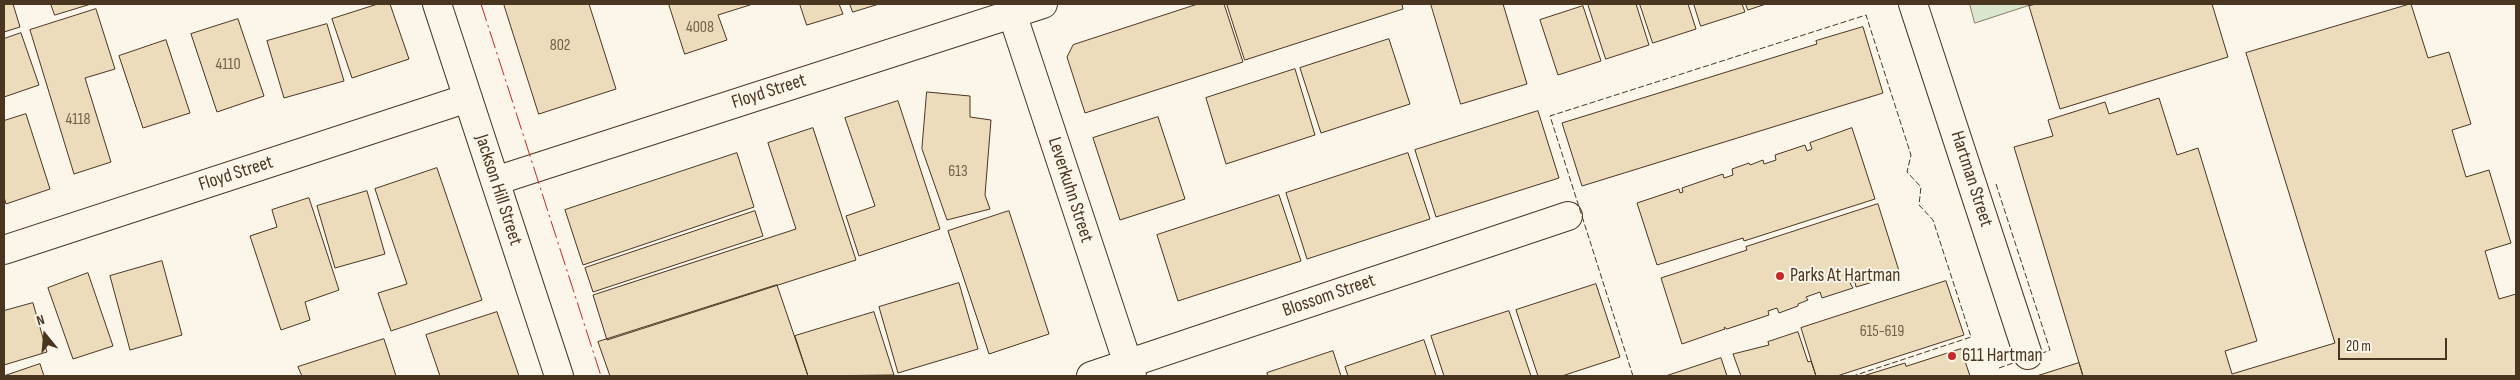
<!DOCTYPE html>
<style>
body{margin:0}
#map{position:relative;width:2520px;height:380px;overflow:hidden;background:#fbf6e9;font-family:"Sofia Sans Condensed",sans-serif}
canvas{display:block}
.frame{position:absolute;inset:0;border:5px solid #4a3520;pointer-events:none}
.north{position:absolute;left:20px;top:310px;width:50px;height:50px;-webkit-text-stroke:4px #fbf6e9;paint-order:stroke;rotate:343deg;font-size:14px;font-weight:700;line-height:20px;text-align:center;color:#4a3520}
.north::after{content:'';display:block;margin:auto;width:18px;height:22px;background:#4a3520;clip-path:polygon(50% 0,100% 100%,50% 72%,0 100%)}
.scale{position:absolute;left:2338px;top:338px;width:109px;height:22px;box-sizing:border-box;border:2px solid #4a3520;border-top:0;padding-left:6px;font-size:15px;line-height:18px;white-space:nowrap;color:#4a3520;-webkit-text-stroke:4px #fbf6e9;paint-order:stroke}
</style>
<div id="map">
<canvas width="2520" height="380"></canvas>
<div class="frame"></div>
<div class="north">N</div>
<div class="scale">20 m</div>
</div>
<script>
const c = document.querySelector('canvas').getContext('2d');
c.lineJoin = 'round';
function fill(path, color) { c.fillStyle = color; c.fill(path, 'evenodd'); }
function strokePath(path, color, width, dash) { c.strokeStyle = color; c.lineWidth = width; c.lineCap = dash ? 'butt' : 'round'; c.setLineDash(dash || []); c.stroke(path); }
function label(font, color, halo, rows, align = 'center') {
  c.font = font + ' "Sofia Sans Condensed",sans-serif'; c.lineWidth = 4; c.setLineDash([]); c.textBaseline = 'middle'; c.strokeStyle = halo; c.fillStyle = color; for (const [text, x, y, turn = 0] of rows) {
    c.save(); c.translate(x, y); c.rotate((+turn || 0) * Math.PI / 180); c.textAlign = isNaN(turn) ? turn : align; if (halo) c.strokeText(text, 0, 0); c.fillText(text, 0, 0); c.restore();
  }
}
const green = new Path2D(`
 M 1970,4 L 2033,4 L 1975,23 Z`);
fill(green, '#dce7d0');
strokePath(green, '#887966', 1);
const building = new Path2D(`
 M 4,4 L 13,4 L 20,27 L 4,32 Z
 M 51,4 L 91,4 L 55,15 Z
 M 378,4 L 390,4 L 409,59 L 352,78 L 332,19 Z
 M 504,4 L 589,4 L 616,89 L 539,114 Z
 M 669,4 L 753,4 L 718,15 L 727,40 L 685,54 Z
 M 800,4 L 839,4 L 843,14 L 807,25 Z
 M 850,4 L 879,4 L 853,12 Z
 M 1198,4 L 1224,4 L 1243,62 L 1085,113 L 1067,57 L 1073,45 Z
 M 1227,4 L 1402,4 L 1403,9 L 1245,60 Z
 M 1431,4 L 1503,4 L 1527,84 L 1461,104 Z
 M 1588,4 L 1636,4 L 1649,45 L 1606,59 Z
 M 1640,4 L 1688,4 L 1696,29 L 1653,43 Z
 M 1694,4 L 1742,4 L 1745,12 L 1701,26 Z
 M 1746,4 L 1766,4 L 1748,10 Z
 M 2037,4 L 2212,4 L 2228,57 L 2060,109 L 2029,6 Z
 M 2411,4 L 2428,58 L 2449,52 L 2471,124 L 2452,130 L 2466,177 L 2489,170 L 2511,243 L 2485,251 L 2499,299 L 2516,294 L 2516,376 L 2083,376 L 2014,147 L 2053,136 L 2048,120 L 2105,102 L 2109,114 L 2159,98 L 2177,155 L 2198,148 L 2257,341 L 2225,351 L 2232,374 L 2335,343 L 2246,53 Z
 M 1583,6 L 1601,61 L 1558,75 L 1540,20 Z
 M 96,9 L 115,69 L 85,78 L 111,162 L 74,174 L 30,30 Z
 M 238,19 L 264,96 L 217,112 L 191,34 Z
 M 327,24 L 344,81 L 284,98 L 267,41 Z
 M 1863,27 L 1883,93 L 1582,186 L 1562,123 L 1817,44 L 1816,41 Z
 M 21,33 L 39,85 L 4,97 L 4,39 Z
 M 1389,39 L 1410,104 L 1321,133 L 1300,68 Z
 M 166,40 L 190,113 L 143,128 L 119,56 Z
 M 1295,69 L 1315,135 L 1226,164 L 1206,98 Z
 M 927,92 L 970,96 L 970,117 L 991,120 L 985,195 L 990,209 L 947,220 L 922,149 Z
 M 898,101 L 940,229 L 859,256 L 846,216 L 875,206 L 845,118 Z
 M 1538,111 L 1559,178 L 1436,217 L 1415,150 Z
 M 26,114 L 50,189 L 6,204 L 4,197 L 4,121 Z
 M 1158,117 L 1185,199 L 1120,220 L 1093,138 Z
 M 813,128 L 856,260 L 607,340 L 593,295 L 796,229 L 768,143 Z
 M 1852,128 L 1875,199 L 1744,241 L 1743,238 L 1657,265 L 1637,203 L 1679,189 L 1680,193 L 1683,192 L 1682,188 L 1723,174 L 1724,178 L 1733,175 L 1732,169 L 1749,163 L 1750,165 L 1763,160 L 1764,164 L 1776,160 L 1775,155 L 1805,145 L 1807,151 L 1812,149 L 1810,143 Z
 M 737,153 L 754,207 L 583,265 L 565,210 Z
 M 1408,153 L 1430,219 L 1307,259 L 1286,193 Z
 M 437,168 L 482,300 L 391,331 L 378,293 L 407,284 L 375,189 Z
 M 367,191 L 385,254 L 335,268 L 317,206 Z
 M 1279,195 L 1301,261 L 1178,301 L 1157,235 Z
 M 309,198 L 339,290 L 305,302 L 310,320 L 281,330 L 250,236 L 277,227 L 272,210 Z
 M 1878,204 L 1900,274 L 1856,287 L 1855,282 L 1850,283 L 1853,288 L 1822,298 L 1820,292 L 1806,297 L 1808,300 L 1798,304 L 1798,306 L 1779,313 L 1777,308 L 1768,311 L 1769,315 L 1727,329 L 1724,327 L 1725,329 L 1682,344 L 1661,278 L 1747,250 L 1746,247 Z
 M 755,211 L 763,236 L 593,292 L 585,268 Z
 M 1009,211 L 1049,334 L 989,354 L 948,231 Z
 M 162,261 L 182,335 L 130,350 L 110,276 Z
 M 88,273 L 113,346 L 73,359 L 48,288 Z
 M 1946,281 L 1964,335 L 1837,376 L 1816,376 L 1801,328 Z
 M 959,283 L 978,349 L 898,373 L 879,307 Z
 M 1596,284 L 1620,357 L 1562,376 L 1538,376 L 1516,310 Z
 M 777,285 L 808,376 L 610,376 L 598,342 Z
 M 33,303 L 47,352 L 4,365 L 4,311 Z
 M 1509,311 L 1531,376 L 1444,376 L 1431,336 Z
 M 497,312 L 519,376 L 440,376 L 426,335 Z
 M 874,312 L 894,375 L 808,376 L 795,336 Z
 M 1798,332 L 1808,362 L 1811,361 L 1816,376 L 1741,376 L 1733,354 L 1769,345 L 1768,342 Z
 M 384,339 L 396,376 L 302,376 L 298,367 Z
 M 1424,340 L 1436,376 L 1348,376 L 1345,367 Z
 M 1961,349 L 1970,376 L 1863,376 L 1905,363 L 1906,366 Z
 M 1333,351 L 1341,376 L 1268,376 L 1267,373 Z
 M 1721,358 L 1727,376 L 1666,376 Z
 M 2079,363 L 2083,376 L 2037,376 Z
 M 40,364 L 44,376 L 4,376 Z`);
fill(building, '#ecdcbc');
strokePath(building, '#4a3520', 1);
const minor = new Path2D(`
 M 437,4 L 559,376
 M 1009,4 L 1132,376
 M 1913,4 L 2028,355
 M 495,181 L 1043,4
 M 4,250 L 468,98
 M 1091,376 L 1568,216`);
strokePath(minor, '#4a3520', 30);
strokePath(minor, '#fbf6e9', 28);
strokePath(new Path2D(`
 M 1996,184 L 2050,350 L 2038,355
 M 1999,368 L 2019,361
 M 1633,376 L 1550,116 L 1866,15 L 1911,155 L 1907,172 L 1921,187 L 1919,205 L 1933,220 L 1971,337 L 1853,376`), '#4a3520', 1, [6, 2.5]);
strokePath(new Path2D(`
 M 481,4 L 601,376`), '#c62828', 1, [18, 4, 2.5, 4]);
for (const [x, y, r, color] of [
 [1780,276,5,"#c62828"],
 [1952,356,5,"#c62828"]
]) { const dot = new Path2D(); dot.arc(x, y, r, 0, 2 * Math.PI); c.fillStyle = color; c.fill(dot); strokePath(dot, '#fbf6e9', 2); }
label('16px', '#725f47', null, [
 ["4008",700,28],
 ["802",560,46],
 ["4110",228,65],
 ["4118",78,120],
 ["613",958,172],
 ["615-619",1882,332]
]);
label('19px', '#4a3520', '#fbf6e9', [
 ["Floyd Street",769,92,-18],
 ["Floyd Street",236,174,-18],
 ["Hartman Street",1971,179,72],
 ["Jackson Hill Street",498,190,72],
 ["Leverkuhn Street",1070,190,72],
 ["Blossom Street",1329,296,-19]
]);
label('19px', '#4a3520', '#fbf6e9', [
 ["Parks At Hartman",1790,276],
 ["611 Hartman",1962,356]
], 'left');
</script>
